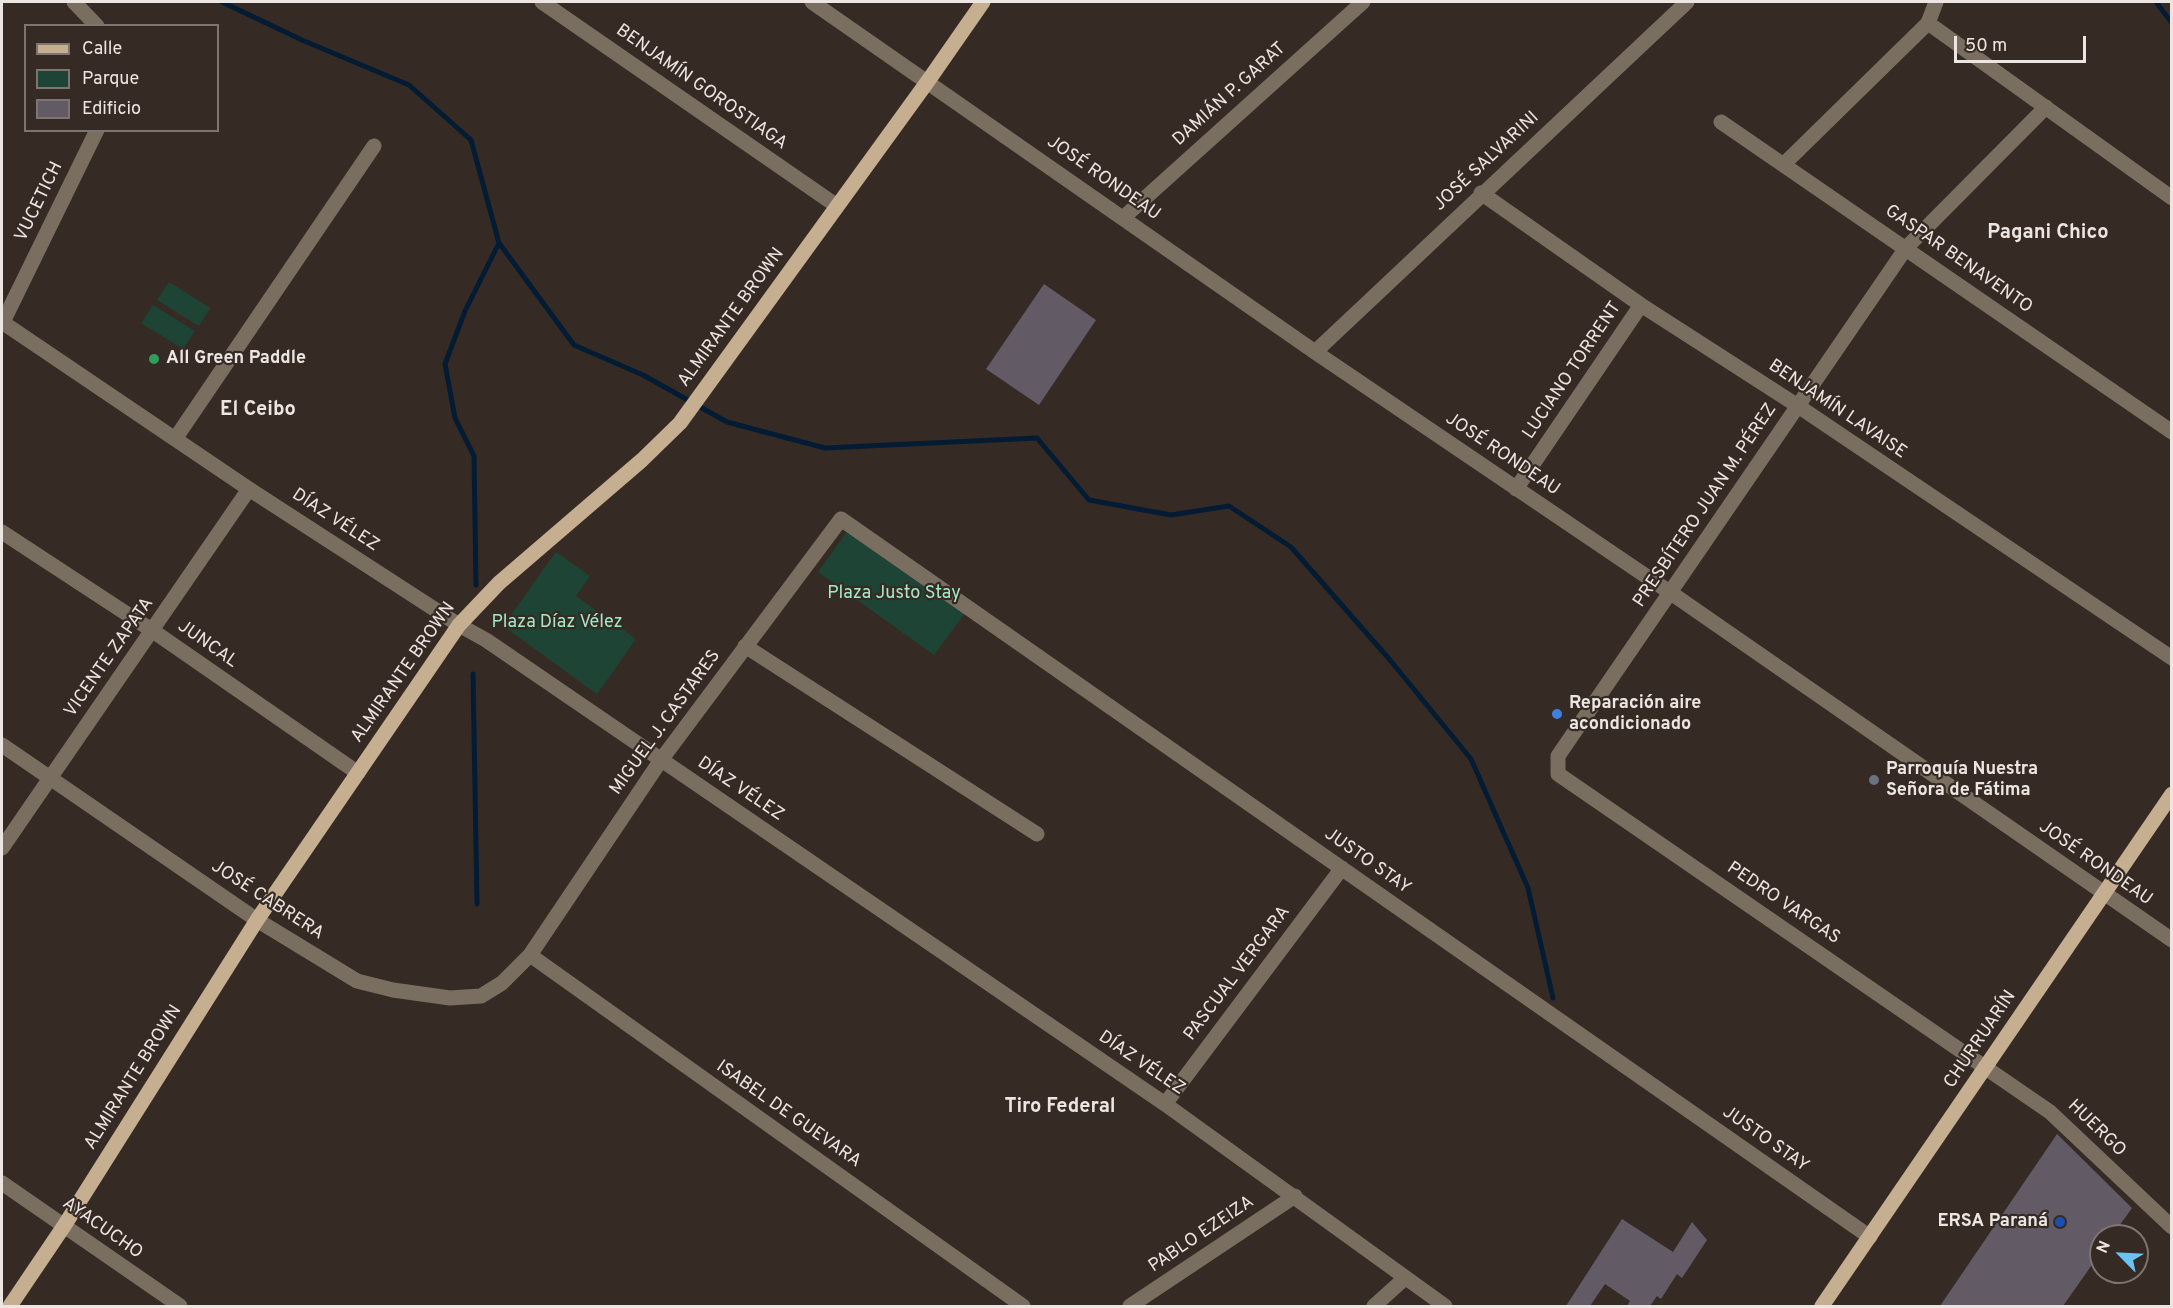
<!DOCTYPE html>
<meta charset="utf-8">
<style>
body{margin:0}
#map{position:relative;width:2173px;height:1308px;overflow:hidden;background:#362b24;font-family:Overpass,sans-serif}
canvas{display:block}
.frame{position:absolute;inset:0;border:3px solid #ede5e1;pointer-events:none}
.legend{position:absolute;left:24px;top:24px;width:195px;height:108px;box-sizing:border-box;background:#362b24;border:2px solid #7f7570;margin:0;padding:8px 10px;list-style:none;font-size:18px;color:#ede5e1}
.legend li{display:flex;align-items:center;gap:12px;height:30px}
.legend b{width:30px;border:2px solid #7f7570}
.north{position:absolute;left:2089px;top:1224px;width:60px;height:60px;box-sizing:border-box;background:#362b24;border:2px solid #7f7570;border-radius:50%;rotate:294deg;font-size:16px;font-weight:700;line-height:24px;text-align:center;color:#ede5e1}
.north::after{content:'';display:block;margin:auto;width:21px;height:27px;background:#6cc3f2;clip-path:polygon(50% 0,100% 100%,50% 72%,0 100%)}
.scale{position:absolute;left:1954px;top:36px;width:132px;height:27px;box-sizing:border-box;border:3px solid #ede5e1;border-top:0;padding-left:8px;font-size:18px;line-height:21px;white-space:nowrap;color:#ede5e1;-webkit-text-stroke:4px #362b24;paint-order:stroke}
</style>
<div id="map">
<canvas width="2173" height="1308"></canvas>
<div class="frame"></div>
<ul class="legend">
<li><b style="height:8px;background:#c6ae91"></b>Calle</li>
<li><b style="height:16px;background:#1d4434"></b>Parque</li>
<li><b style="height:16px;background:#625a65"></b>Edificio</li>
</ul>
<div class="north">N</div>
<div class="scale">50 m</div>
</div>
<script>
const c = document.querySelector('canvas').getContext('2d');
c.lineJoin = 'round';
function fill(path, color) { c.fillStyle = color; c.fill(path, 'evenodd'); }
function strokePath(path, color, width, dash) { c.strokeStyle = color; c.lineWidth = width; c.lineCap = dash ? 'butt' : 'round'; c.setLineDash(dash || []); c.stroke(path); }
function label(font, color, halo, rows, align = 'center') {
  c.font = font + ' Overpass,sans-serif'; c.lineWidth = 4.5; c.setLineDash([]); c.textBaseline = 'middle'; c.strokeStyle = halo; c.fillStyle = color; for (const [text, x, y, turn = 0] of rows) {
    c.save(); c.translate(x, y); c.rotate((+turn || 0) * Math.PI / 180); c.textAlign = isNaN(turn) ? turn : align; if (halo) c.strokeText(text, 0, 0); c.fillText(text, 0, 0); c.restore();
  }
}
fill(new Path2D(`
 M 169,282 L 210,308 L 199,326 L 157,300 Z
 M 153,305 L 195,331 L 183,349 L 141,323 Z
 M 849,529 L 965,613 L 934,655 L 818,572 Z
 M 556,552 L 590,576 L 576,596 L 636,639 L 597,694 L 503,626 Z`), '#1d4434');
strokePath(new Path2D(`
 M 222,2 L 302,40 L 409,85 L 471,140 L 499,243 L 574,345 L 643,375 L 727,422 L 825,448 L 1037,438 L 1089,500 L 1171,515 L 1229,506 L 1291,547 L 1390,660 L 1471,759 L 1528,888 L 1553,998
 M 2156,2 L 2172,23
 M 476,585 L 474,456 L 455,418 L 445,364 L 465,311 L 499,243
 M 473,674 L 477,904`), '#031c34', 5);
fill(new Path2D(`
 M 1044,284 L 1096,320 L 1039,405 L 986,369 Z
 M 2057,1134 L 2132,1208 L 2112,1236 L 2101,1236 L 2101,1252 L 2063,1306 L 1940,1306 Z
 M 1622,1219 L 1673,1252 L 1692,1222 L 1707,1240 L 1682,1278 L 1677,1274 L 1661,1299 L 1657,1296 L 1650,1306 L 1627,1306 L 1630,1301 L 1605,1284 L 1590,1306 L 1566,1306 Z`), '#625a65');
strokePath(new Path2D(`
 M 74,2 L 97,26
 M 542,2 L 837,206
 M 812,2 L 1315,352 L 1671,593 L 2172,940
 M 1936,2 L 1928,23 L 2172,198
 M 2046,107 L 1906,248 L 1558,756 L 1558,774 L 2050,1112 L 2172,1227
 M 1721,122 L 2172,432
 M 1784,164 L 1928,23
 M 1481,193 L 1641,305 L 1798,406 L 2172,658
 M 1124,217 L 1363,2
 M 2,322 L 249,489 L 459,625 L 486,640 L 1165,1104 L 1445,1306
 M 2,324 L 97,130
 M 1315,352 L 1687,2
 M 175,439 L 374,146
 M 1516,489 L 1641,305
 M 2,532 L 153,631 L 358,773
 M 745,646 L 1037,834
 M 2,745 L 257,920 L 357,981 L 393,990 L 450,998 L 481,996 L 502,983 L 530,955 L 661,760 L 841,519 L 1870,1237
 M 2,848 L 249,489
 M 530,955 L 1023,1306
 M 1165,1104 L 1342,868
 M 2,1183 L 180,1306
 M 1130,1306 L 1295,1196
 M 1374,1306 L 1404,1279`), '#7a6e60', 15);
strokePath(new Path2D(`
 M 10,1306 L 64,1226 L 257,920 L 459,625 L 499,583 L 642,460 L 680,423 L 928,81 L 983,2
 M 1822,1306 L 2172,794`), '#c6ae91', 15);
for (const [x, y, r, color] of [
 [154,359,6,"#2e9e5b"],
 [1557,714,6,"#3f7fe0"],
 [1874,780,6,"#6b7280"],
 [2060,1222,6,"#1a4fb4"]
]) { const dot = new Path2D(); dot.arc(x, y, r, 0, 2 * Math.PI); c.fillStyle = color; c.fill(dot); strokePath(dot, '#362b24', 2); }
label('18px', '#ede5e1', '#362b24', [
 ["BENJAMÍN GOROSTIAGA",701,88,35],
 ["DAMIÁN P. GARAT",1230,95,-42],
 ["JOSÉ SALVARINI",1487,162,-43],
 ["JOSÉ RONDEAU",1103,179,35],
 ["VUCETICH",40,202,-64],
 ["GASPAR BENAVENTO",1958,260,35],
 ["ALMIRANTE BROWN",732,318,-54],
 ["LUCIANO TORRENT",1573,371,-56],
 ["BENJAMÍN LAVAISE",1837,410,34],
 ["JOSÉ RONDEAU",1502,455,34],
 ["PRESBÍTERO JUAN M. PÉREZ",1706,506,-56],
 ["DÍAZ VÉLEZ",335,521,33],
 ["JUNCAL",207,645,35],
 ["VICENTE ZAPATA",110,658,-55],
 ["ALMIRANTE BROWN",404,673,-55],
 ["MIGUEL J. CASTARES",666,723,-54],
 ["DÍAZ VÉLEZ",740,790,34],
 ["JUSTO STAY",1367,862,35],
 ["JOSÉ RONDEAU",2095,864,35],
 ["JOSÉ CABRERA",267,901,33],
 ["PEDRO VARGAS",1783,904,34],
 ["PASCUAL VERGARA",1238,974,-53],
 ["CHURRUARÍN",1981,1040,-56],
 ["DÍAZ VÉLEZ",1141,1064,34],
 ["ALMIRANTE BROWN",134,1078,-58],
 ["ISABEL DE GUEVARA",788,1115,35],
 ["HUERGO",2096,1129,44],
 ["JUSTO STAY",1765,1140,35],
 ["AYACUCHO",102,1229,35],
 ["PABLO EZEIZA",1202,1235,-34]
]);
label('bold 18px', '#ede5e1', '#362b24', [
 ["All Green Paddle",166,359],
 ["Reparación aire",1569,704],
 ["acondicionado",1569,725],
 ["Parroquía Nuestra",1886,770],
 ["Señora de Fátima",1886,791],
 ["ERSA Paraná",2048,1222,"right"]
], 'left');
label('18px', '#a1eac8', '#362b24', [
 ["Plaza Justo Stay",894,594],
 ["Plaza Díaz Vélez",557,623]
]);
label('bold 20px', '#ede5e1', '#362b24', [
 ["Pagani Chico",2048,234],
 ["El Ceibo",258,411],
 ["Tiro Federal",1060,1108]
]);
</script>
